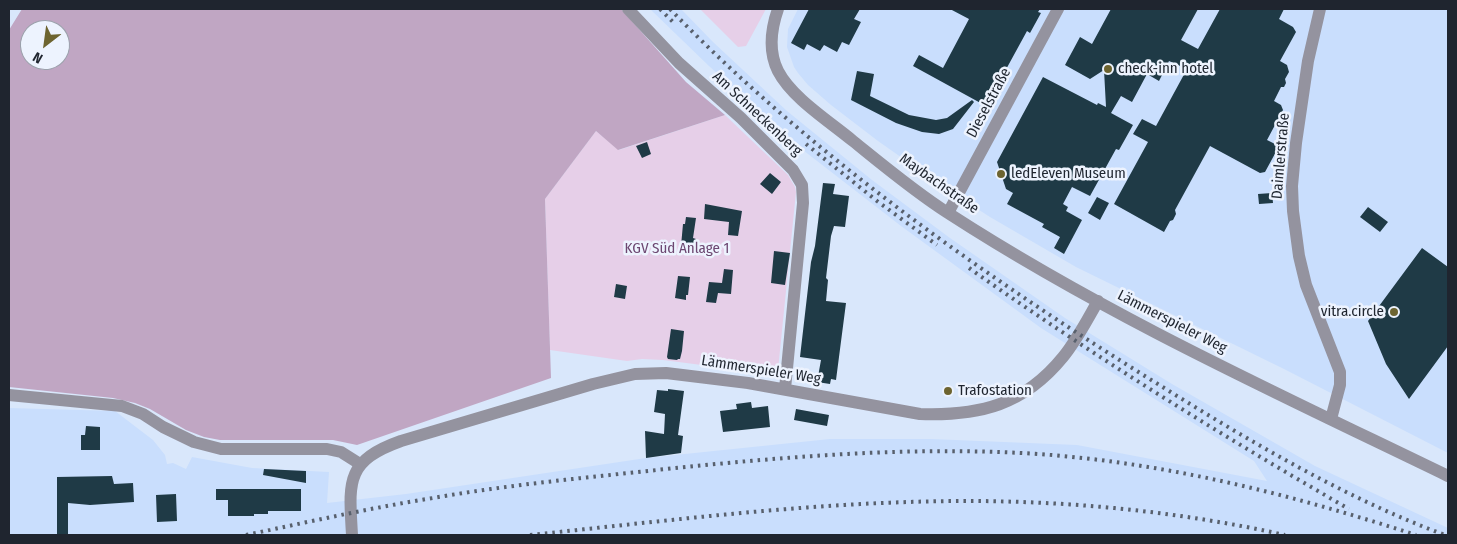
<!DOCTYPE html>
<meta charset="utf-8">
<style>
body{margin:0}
#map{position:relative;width:1457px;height:544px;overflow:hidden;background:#d9e7fb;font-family:"Fira Sans Condensed",sans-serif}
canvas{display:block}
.frame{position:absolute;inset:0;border:10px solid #1f252f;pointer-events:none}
.north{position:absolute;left:20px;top:20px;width:50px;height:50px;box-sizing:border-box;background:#edf3fe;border:1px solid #9ba1ab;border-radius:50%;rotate:210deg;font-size:14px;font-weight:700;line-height:20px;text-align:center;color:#1f252f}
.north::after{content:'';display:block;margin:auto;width:18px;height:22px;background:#6d6430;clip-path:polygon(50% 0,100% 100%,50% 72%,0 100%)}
</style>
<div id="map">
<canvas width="1457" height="544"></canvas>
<div class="frame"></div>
<div class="north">N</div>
</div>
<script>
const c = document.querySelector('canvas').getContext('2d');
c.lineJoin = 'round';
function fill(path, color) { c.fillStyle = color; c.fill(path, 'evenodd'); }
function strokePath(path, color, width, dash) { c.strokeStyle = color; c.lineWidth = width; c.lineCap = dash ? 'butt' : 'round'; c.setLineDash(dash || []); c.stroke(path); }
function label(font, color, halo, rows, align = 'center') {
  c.font = font + ' "Fira Sans Condensed",sans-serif'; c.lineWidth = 5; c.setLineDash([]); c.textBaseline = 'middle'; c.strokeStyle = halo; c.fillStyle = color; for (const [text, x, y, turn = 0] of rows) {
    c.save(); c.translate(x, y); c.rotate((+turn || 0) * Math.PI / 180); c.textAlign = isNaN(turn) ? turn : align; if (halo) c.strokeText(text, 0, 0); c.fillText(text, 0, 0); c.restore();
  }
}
fill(new Path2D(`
 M 650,9 L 681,9 L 713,42 L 787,111 L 872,180 L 950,238 L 1065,318 L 1172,384 L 1315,466 L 1448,528 L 1448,535 L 9,535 L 9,408 L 115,411 L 153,440 L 165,455 L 167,464 L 173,463 L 186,469 L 192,457 L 252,468 L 329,472 L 327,503 L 406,494 L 646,458 L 830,439 L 931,439 L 1077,445 L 1267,481 L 1254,461 L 1041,328 L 901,226 L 799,147 L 709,66 Z
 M 798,9 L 1448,9 L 1448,453 L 1284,369 L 1076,267 L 990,217 L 942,186 L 878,141 L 831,105 L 808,85 L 798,73 L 794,67 L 787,47 L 788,29 Z`), '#c9defd');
fill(new Path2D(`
 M 700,9 L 766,9 L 746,46 L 738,47 Z
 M 725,115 L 788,175 L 795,187 L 796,192 L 778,370 L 771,374 L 663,360 L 642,359 L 627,361 L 550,350 L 545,199 L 596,131 L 619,150 Z`), '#e6cfe8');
fill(new Path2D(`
 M 22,9 L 621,9 L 686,82 L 725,115 L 618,150 L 596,131 L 545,199 L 551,378 L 357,445 L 333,440 L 220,440 L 204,437 L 186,430 L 150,409 L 135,403 L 113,398 L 9,387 L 9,30 ZM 30,30 L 60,30 L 60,60 L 30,60 Z`), '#c0a6c3');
fill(new Path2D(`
 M 809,9 L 860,9 L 854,19 L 861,22 L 849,45 L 842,42 L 837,52 L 824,45 L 820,51 L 807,44 L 804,50 L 791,43 Z
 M 950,9 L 1040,9 L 1038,12 L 1041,13 L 1030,33 L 1027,31 L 986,106 L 913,66 L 919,55 L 943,68 L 969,19 Z
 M 1111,9 L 1198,9 L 1181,40 L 1198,49 L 1220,9 L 1284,9 L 1279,19 L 1293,27 L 1296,32 L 1280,61 L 1287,65 L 1289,72 L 1285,79 L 1286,83 L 1284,87 L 1281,87 L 1274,101 L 1281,105 L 1283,110 L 1267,140 L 1275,144 L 1277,150 L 1265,172 L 1260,173 L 1210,146 L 1175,210 L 1176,214 L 1173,220 L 1170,221 L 1164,232 L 1114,204 L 1148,142 L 1133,134 L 1142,119 L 1156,126 L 1187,69 L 1169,61 L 1159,81 L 1147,74 L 1132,102 L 1121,96 L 1111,113 L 1133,125 L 1119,150 L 1116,149 L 1090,196 L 1072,187 L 1063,204 L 1068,207 L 1066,211 L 1082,220 L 1064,254 L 1054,248 L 1060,237 L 1042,227 L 1044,224 L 1007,204 L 1013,193 L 1006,189 L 997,162 L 1043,77 L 1097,105 L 1098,103 L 1106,107 L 1104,70 L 1090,79 L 1065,65 L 1080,37 L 1092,44 Z
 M 857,71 L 874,74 L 870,96 L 909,115 L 936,120 L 947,118 L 972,100 L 974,102 L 953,129 L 939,134 L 922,132 L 896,123 L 851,100 Z
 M 647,142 L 651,154 L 642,158 L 636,146 Z
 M 770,173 L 781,182 L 772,194 L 760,184 Z
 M 823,183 L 835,184 L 833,194 L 849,196 L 845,227 L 834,226 L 831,236 L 826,278 L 828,280 L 826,301 L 846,303 L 836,380 L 831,379 L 830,384 L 817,382 L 821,360 L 800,357 L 811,262 L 815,246 Z
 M 1272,193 L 1273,203 L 1259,204 L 1258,194 Z
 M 1097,197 L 1109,203 L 1100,220 L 1088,213 Z
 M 705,204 L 742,211 L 738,236 L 728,235 L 729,222 L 704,219 Z
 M 1368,207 L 1388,222 L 1380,232 L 1360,217 Z
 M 686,217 L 696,218 L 693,238 L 696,239 L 695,248 L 681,246 L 683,224 L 685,224 Z
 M 1422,248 L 1448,267 L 1448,346 L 1409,399 L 1386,364 L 1368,321 Z
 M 774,251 L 790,253 L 785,285 L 771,283 Z
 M 724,269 L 733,270 L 731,294 L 718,293 L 716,303 L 706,302 L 709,282 L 722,283 Z
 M 678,276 L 690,277 L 688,295 L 686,295 L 686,300 L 675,298 Z
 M 616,284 L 627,286 L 625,299 L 614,297 Z
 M 671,329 L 684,331 L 682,351 L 680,359 L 678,359 L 677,360 L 668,359 L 667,357 Z
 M 668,389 L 684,391 L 678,435 L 683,436 L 681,453 L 646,458 L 645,431 L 664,434 L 665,414 L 654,412 L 657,390 L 668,391 Z
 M 751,402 L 752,408 L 768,406 L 770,427 L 723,432 L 720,411 L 737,409 L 736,404 Z
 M 796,409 L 829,415 L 827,426 L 794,420 Z
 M 86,426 L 100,427 L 100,450 L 81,450 L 81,435 L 85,435 Z
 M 264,469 L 306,471 L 306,483 L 263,475 Z
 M 112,476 L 114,484 L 133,483 L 134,502 L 90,505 L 68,503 L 68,535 L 57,535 L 57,477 Z
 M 216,489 L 301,489 L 301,511 L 268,511 L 268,514 L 254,514 L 254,516 L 228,516 L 228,500 L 216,500 Z
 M 176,494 L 177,521 L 157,522 L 156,495 Z`), '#1f3a46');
strokePath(new Path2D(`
 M 628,9 L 679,63 L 741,118 L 793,170 L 802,185 L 803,203 L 785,389
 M 778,9 C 771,29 768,51 778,71 C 792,98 829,121 853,141 C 884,166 915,192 948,213 C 1107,316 1279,394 1448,476
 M 1320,9 L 1308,61 L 1296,143 L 1292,186 L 1293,211 L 1299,256 L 1306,285 L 1340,372 L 1340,385 L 1331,419
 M 948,213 L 1058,9
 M 9,395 L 122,406 L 143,414 L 163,427 L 194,442 L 221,449 L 327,449 L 341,452 L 360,464
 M 352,535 C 349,482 345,461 401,441 L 593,384 L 635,374 L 666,373 L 748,383 L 920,414 C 980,416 1024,405 1063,357 C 1077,340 1087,320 1098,301`), '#94939f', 12);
strokePath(new Path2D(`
 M 660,9 L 673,22
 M 670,9 C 811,155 988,279 1161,386 C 1251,442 1345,498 1445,535
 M 806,144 L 877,201 L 937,245
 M 969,268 C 1092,355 1219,434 1349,509
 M 246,535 C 308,522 370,508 433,498 C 513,484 594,477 675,468 C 796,456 916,446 1038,454 C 1168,463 1293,495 1416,535
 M 530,535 C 675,520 821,501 967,501 C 1073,501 1182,512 1285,535`), '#58606d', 4, [2.5, 5]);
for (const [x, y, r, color] of [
 [1108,69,5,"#6d6430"],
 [1001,174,5,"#6d6430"],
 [1394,312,5,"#6d6430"],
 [948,391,5,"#6d6430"]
]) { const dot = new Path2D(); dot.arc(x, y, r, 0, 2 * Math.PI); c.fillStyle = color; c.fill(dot); strokePath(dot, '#edf3fe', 2); }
label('15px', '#1f252f', '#edf3fe', [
 ["check-inn hotel",1118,69],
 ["ledEleven Museum",1011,174],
 ["vitra.circle",1384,312,"right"],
 ["Trafostation",958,391]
], 'left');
label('15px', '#1f252f', '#edf3fe', [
 ["Dieselstraße",989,103,-62],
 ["Am Schneckenberg",757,114,43],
 ["Daimlerstraße",1281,156,-85],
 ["Maybachstraße",939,184,35],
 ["Lämmerspieler Weg",1172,322,27],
 ["Lämmerspieler Weg",761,370,9]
]);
label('15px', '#6c4771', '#edf3fe', [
 ["KGV Süd Anlage 1",677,249]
]);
</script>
